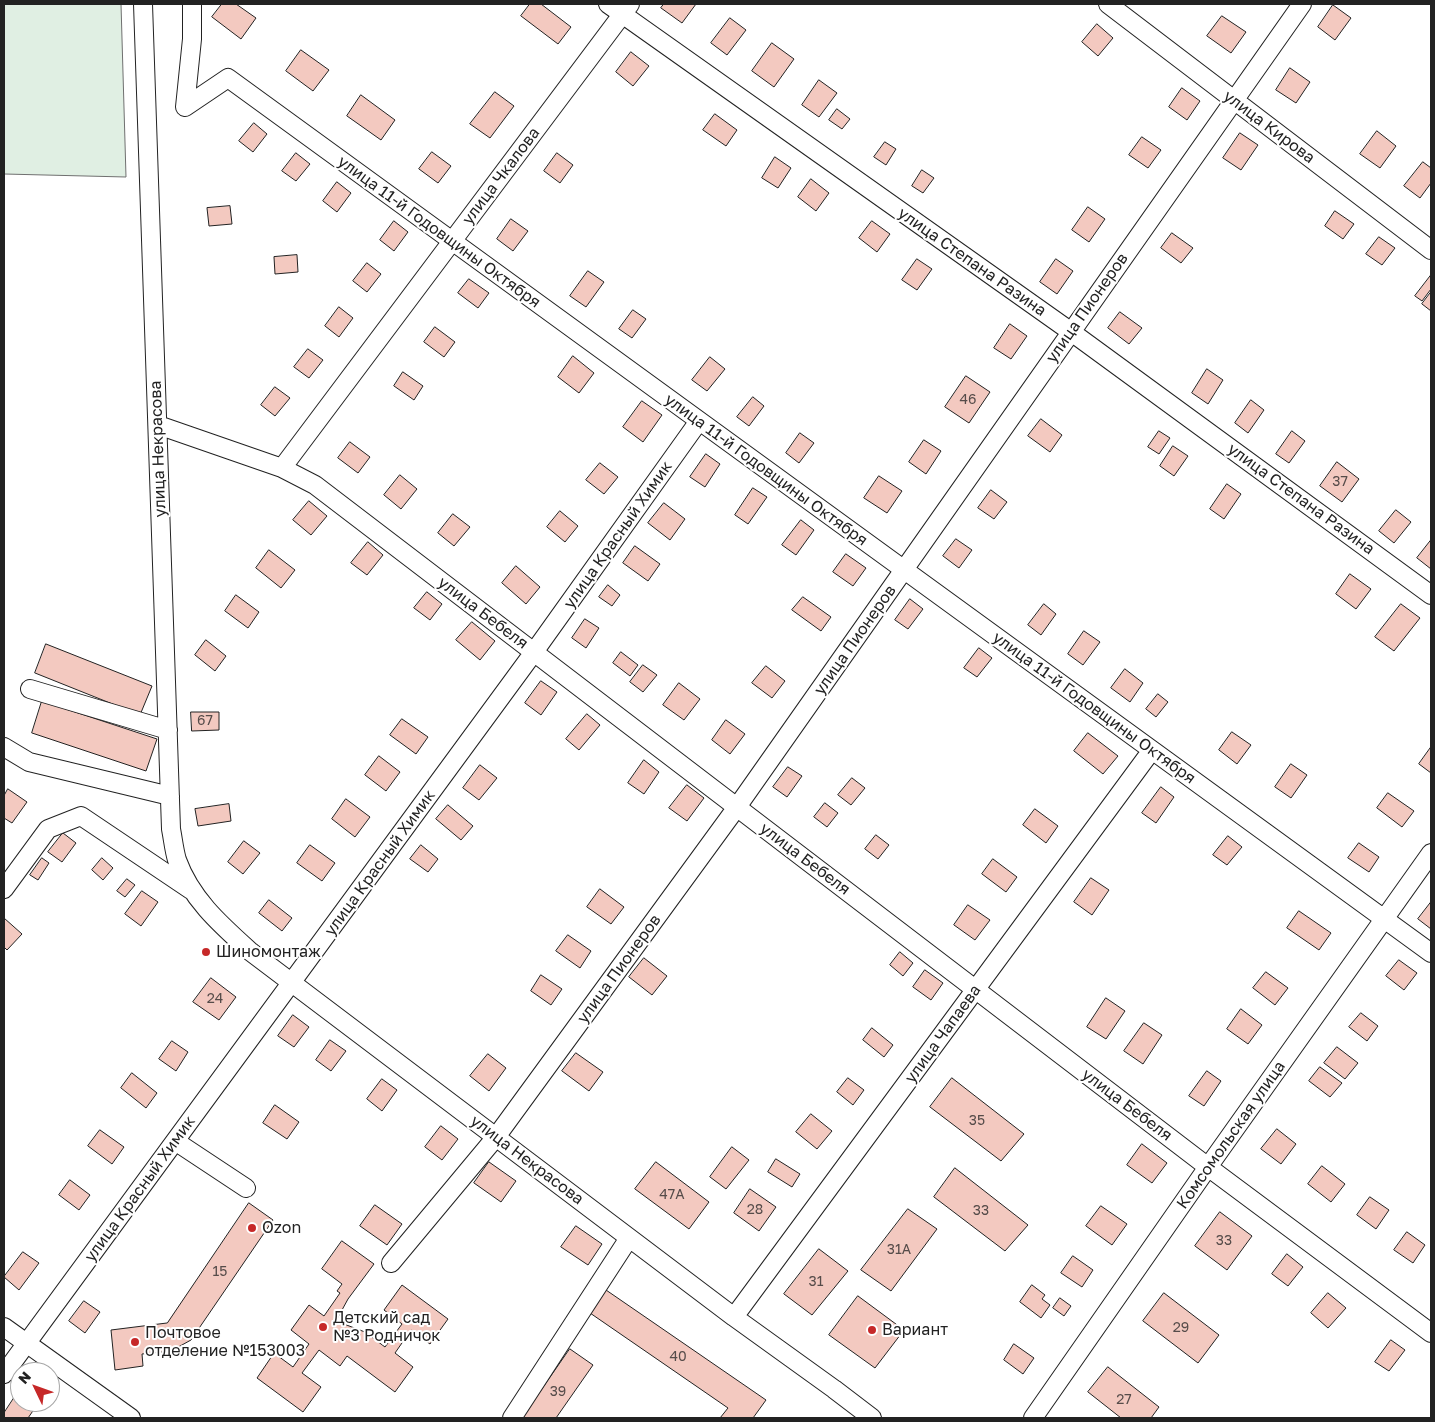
<!DOCTYPE html>
<meta charset="utf-8">
<style>
body{margin:0}
#map{position:relative;width:1435px;height:1422px;overflow:hidden;background:#fff;font-family:"Golos Text",sans-serif}
canvas{display:block}
.frame{position:absolute;inset:0;border:5px solid #222;pointer-events:none}
.north{position:absolute;left:10px;top:1362px;width:50px;height:50px;box-sizing:border-box;background:#fff;border:1px solid #a7a7a7;border-radius:50%;rotate:312deg;font-size:14px;font-weight:700;line-height:20px;text-align:center;color:#222}
.north::after{content:'';display:block;margin:auto;width:18px;height:22px;background:#c62828;clip-path:polygon(50% 0,100% 100%,50% 72%,0 100%)}
</style>
<div id="map">
<canvas width="1435" height="1422"></canvas>
<div class="frame"></div>
<div class="north">N</div>
</div>
<script>
const c = document.querySelector('canvas').getContext('2d');
c.lineJoin = 'round';
function fill(path, color) { c.fillStyle = color; c.fill(path, 'evenodd'); }
function strokePath(path, color, width, dash) { c.strokeStyle = color; c.lineWidth = width; c.lineCap = dash ? 'butt' : 'round'; c.setLineDash(dash || []); c.stroke(path); }
function label(font, color, halo, rows, align = 'center') {
  c.font = font + ' "Golos Text",sans-serif'; c.lineWidth = 4; c.setLineDash([]); c.textBaseline = 'middle'; c.strokeStyle = halo; c.fillStyle = color; for (const [text, x, y, turn = 0] of rows) {
    c.save(); c.translate(x, y); c.rotate((+turn || 0) * Math.PI / 180); c.textAlign = isNaN(turn) ? turn : align; if (halo) c.strokeText(text, 0, 0); c.fillText(text, 0, 0); c.restore();
  }
}
const green = new Path2D(`
 M 4,4 L 121,4 L 126,177 L 4,174 Z`);
fill(green, '#e0efe3');
strokePath(green, '#6f6f6f', 1);
const building = new Path2D(`
 M 222,4 L 236,4 L 256,18 L 241,39 L 212,17 Z
 M 530,4 L 541,4 L 571,27 L 558,44 L 521,16 Z
 M 664,4 L 696,4 L 682,23 L 661,8 Z
 M 1333,5 L 1351,18 L 1335,40 L 1318,27 Z
 M 1222,16 L 1246,32 L 1231,53 L 1207,36 Z
 M 730,18 L 746,30 L 727,55 L 711,43 Z
 M 1097,24 L 1113,38 L 1098,56 L 1082,42 Z
 M 772,43 L 794,59 L 774,87 L 752,71 Z
 M 301,50 L 329,70 L 313,91 L 286,71 Z
 M 631,52 L 649,66 L 633,86 L 616,72 Z
 M 1290,68 L 1310,82 L 1296,103 L 1276,90 Z
 M 819,80 L 837,93 L 819,117 L 802,105 Z
 M 1182,88 L 1200,101 L 1187,120 L 1169,107 Z
 M 495,92 L 514,106 L 490,138 L 470,124 Z
 M 361,95 L 395,120 L 381,140 L 347,116 Z
 M 837,109 L 850,119 L 842,129 L 829,120 Z
 M 715,114 L 737,130 L 726,146 L 703,130 Z
 M 254,123 L 267,134 L 253,152 L 239,141 Z
 M 1377,131 L 1396,146 L 1380,168 L 1360,154 Z
 M 1240,133 L 1258,145 L 1241,170 L 1223,158 Z
 M 1142,137 L 1161,150 L 1148,168 L 1129,155 Z
 M 885,142 L 896,149 L 886,165 L 874,157 Z
 M 432,152 L 451,166 L 438,183 L 419,169 Z
 M 296,153 L 310,164 L 296,181 L 282,171 Z
 M 557,153 L 573,165 L 560,183 L 544,171 Z
 M 775,157 L 791,168 L 778,188 L 762,178 Z
 M 1423,162 L 1431,168 L 1431,183 L 1420,198 L 1404,186 Z
 M 922,170 L 934,178 L 923,193 L 912,186 Z
 M 811,179 L 829,193 L 816,211 L 798,197 Z
 M 337,182 L 351,193 L 337,212 L 323,201 Z
 M 230,206 L 232,224 L 209,226 L 207,208 Z
 M 1088,207 L 1105,219 L 1089,242 L 1072,230 Z
 M 1335,211 L 1354,224 L 1343,239 L 1325,226 Z
 M 511,219 L 528,231 L 513,251 L 497,239 Z
 M 394,221 L 408,232 L 394,251 L 380,240 Z
 M 872,221 L 890,234 L 877,252 L 859,238 Z
 M 1172,233 L 1193,248 L 1181,263 L 1161,248 Z
 M 1379,237 L 1395,248 L 1382,265 L 1366,254 Z
 M 297,255 L 298,272 L 275,274 L 274,257 Z
 M 917,259 L 932,269 L 917,290 L 902,280 Z
 M 1056,259 L 1073,271 L 1057,294 L 1040,282 Z
 M 367,263 L 381,274 L 367,292 L 353,281 Z
 M 588,271 L 604,282 L 586,307 L 570,296 Z
 M 1431,275 L 1431,289 L 1422,301 L 1415,296 Z
 M 469,279 L 489,293 L 478,308 L 458,293 Z
 M 1431,292 L 1431,311 L 1422,304 Z
 M 339,307 L 353,318 L 339,337 L 325,326 Z
 M 633,310 L 646,319 L 632,338 L 619,329 Z
 M 1120,312 L 1142,328 L 1129,344 L 1108,328 Z
 M 1010,324 L 1027,336 L 1011,359 L 994,348 Z
 M 435,327 L 455,342 L 444,357 L 424,342 Z
 M 308,349 L 323,360 L 309,378 L 294,367 Z
 M 573,356 L 594,373 L 579,393 L 558,377 Z
 M 710,357 L 725,369 L 707,391 L 692,380 Z
 M 1207,369 L 1223,380 L 1208,404 L 1192,393 Z
 M 403,372 L 423,386 L 414,400 L 394,386 Z
 M 966,376 L 990,392 L 969,423 L 945,407 Z
 M 275,387 L 290,398 L 275,416 L 261,405 Z
 M 753,397 L 764,406 L 749,426 L 737,417 Z
 M 1251,400 L 1264,410 L 1248,433 L 1235,423 Z
 M 642,401 L 662,415 L 643,442 L 623,427 Z
 M 1041,419 L 1062,435 L 1050,452 L 1028,436 Z
 M 1159,431 L 1170,438 L 1159,454 L 1148,447 Z
 M 1292,431 L 1305,441 L 1289,463 L 1276,454 Z
 M 800,433 L 814,443 L 799,463 L 786,453 Z
 M 924,440 L 941,451 L 926,474 L 909,462 Z
 M 350,442 L 370,457 L 358,473 L 338,458 Z
 M 1173,446 L 1188,456 L 1174,476 L 1160,466 Z
 M 706,454 L 720,464 L 705,487 L 690,477 Z
 M 1337,462 L 1359,479 L 1342,502 L 1320,486 Z
 M 600,463 L 618,477 L 604,494 L 586,480 Z
 M 400,475 L 417,489 L 401,509 L 384,495 Z
 M 879,476 L 902,491 L 887,513 L 864,498 Z
 M 1227,484 L 1241,494 L 1224,519 L 1210,509 Z
 M 753,488 L 767,497 L 748,524 L 735,515 Z
 M 991,490 L 1007,502 L 994,519 L 978,508 Z
 M 309,501 L 327,516 L 311,535 L 293,520 Z
 M 664,503 L 685,519 L 670,540 L 648,523 Z
 M 1396,510 L 1411,522 L 1394,543 L 1379,531 Z
 M 560,511 L 578,526 L 565,542 L 547,527 Z
 M 453,514 L 470,527 L 454,546 L 438,533 Z
 M 801,520 L 814,530 L 796,555 L 782,545 Z
 M 956,539 L 972,550 L 959,568 L 943,556 Z
 M 1431,540 L 1431,569 L 1417,558 Z
 M 368,542 L 383,555 L 367,575 L 351,563 Z
 M 635,546 L 660,564 L 648,581 L 623,563 Z
 M 269,550 L 295,570 L 281,588 L 256,568 Z
 M 846,554 L 866,568 L 853,586 L 833,572 Z
 M 516,566 L 540,587 L 526,604 L 502,583 Z
 M 1350,574 L 1371,589 L 1356,609 L 1336,594 Z
 M 608,585 L 620,595 L 612,606 L 599,597 Z
 M 427,592 L 442,604 L 430,620 L 414,608 Z
 M 236,595 L 259,612 L 248,628 L 225,611 Z
 M 803,597 L 831,617 L 821,631 L 792,610 Z
 M 910,599 L 923,609 L 908,629 L 895,620 Z
 M 1044,604 L 1056,614 L 1041,635 L 1028,625 Z
 M 1401,604 L 1420,618 L 1394,651 L 1375,637 Z
 M 585,619 L 599,628 L 586,648 L 572,638 Z
 M 472,622 L 495,641 L 480,660 L 456,640 Z
 M 1084,631 L 1100,642 L 1083,665 L 1068,654 Z
 M 206,640 L 226,656 L 215,671 L 195,655 Z
 M 46,644 L 152,686 L 140,715 L 35,673 Z
 M 979,648 L 992,658 L 977,677 L 964,668 Z
 M 621,652 L 638,665 L 630,676 L 613,663 Z
 M 643,665 L 657,675 L 643,692 L 630,682 Z
 M 766,666 L 785,681 L 772,698 L 752,683 Z
 M 1125,669 L 1143,683 L 1130,702 L 1111,688 Z
 M 541,681 L 557,692 L 541,715 L 525,703 Z
 M 679,683 L 700,699 L 684,720 L 663,705 Z
 M 1158,694 L 1168,702 L 1156,717 L 1146,709 Z
 M 42,701 L 157,739 L 146,771 L 32,733 Z
 M 191,712 L 219,712 L 219,730 L 192,731 Z
 M 587,714 L 600,725 L 579,750 L 566,739 Z
 M 402,719 L 428,737 L 416,754 L 390,735 Z
 M 726,720 L 745,734 L 730,754 L 712,740 Z
 M 1232,732 L 1251,745 L 1237,764 L 1219,750 Z
 M 1088,733 L 1118,756 L 1103,774 L 1074,751 Z
 M 1431,747 L 1431,773 L 1419,764 Z
 M 379,756 L 400,772 L 386,791 L 365,775 Z
 M 644,760 L 659,772 L 644,794 L 628,783 Z
 M 1291,764 L 1307,775 L 1291,798 L 1275,787 Z
 M 480,765 L 497,778 L 479,800 L 463,788 Z
 M 788,767 L 802,776 L 787,797 L 773,787 Z
 M 852,778 L 865,788 L 851,805 L 838,795 Z
 M 687,785 L 704,798 L 687,821 L 669,808 Z
 M 1161,787 L 1174,797 L 1156,823 L 1142,813 Z
 M 8,789 L 27,802 L 12,823 L 4,818 L 4,796 Z
 M 1388,793 L 1414,811 L 1402,827 L 1377,808 Z
 M 346,799 L 370,817 L 355,837 L 332,819 Z
 M 825,803 L 838,813 L 827,827 L 814,817 Z
 M 229,804 L 231,821 L 198,826 L 195,809 Z
 M 448,805 L 473,826 L 461,840 L 436,819 Z
 M 1035,809 L 1058,826 L 1046,843 L 1023,825 Z
 M 63,833 L 76,843 L 62,862 L 48,852 Z
 M 876,835 L 889,845 L 878,859 L 865,849 Z
 M 1228,836 L 1242,847 L 1227,865 L 1213,855 Z
 M 244,841 L 260,853 L 243,874 L 228,862 Z
 M 1359,843 L 1379,857 L 1369,872 L 1348,858 Z
 M 310,845 L 335,863 L 322,881 L 297,863 Z
 M 421,845 L 438,859 L 428,872 L 410,859 Z
 M 42,858 L 49,863 L 38,880 L 30,875 Z
 M 102,858 L 113,868 L 103,880 L 92,870 Z
 M 993,859 L 1017,877 L 1006,892 L 982,874 Z
 M 1091,878 L 1109,890 L 1092,915 L 1074,902 Z
 M 127,879 L 135,885 L 125,897 L 117,891 Z
 M 600,889 L 624,907 L 611,924 L 587,907 Z
 M 142,891 L 158,902 L 141,926 L 125,914 Z
 M 269,900 L 292,918 L 282,931 L 259,913 Z
 M 1431,902 L 1431,929 L 1418,919 Z
 M 968,905 L 990,920 L 975,940 L 954,925 Z
 M 1299,911 L 1331,933 L 1319,950 L 1287,928 Z
 M 4,918 L 22,934 L 7,950 L 4,947 Z
 M 568,935 L 591,951 L 580,968 L 556,951 Z
 M 900,952 L 913,963 L 903,976 L 890,965 Z
 M 644,958 L 667,976 L 652,995 L 629,977 Z
 M 1399,960 L 1417,973 L 1404,990 L 1386,976 Z
 M 925,970 L 943,983 L 931,1000 L 913,987 Z
 M 1266,972 L 1288,988 L 1275,1005 L 1253,988 Z
 M 541,975 L 562,989 L 551,1005 L 531,991 Z
 M 211,978 L 236,997 L 219,1020 L 193,1002 Z
 M 1106,998 L 1125,1011 L 1106,1039 L 1087,1027 Z
 M 1241,1009 L 1262,1025 L 1248,1044 L 1227,1029 Z
 M 1361,1013 L 1378,1026 L 1367,1041 L 1349,1027 Z
 M 293,1015 L 309,1027 L 294,1047 L 278,1036 Z
 M 1144,1023 L 1162,1035 L 1143,1064 L 1124,1051 Z
 M 872,1028 L 893,1045 L 884,1057 L 863,1040 Z
 M 330,1040 L 346,1051 L 331,1071 L 316,1060 Z
 M 172,1041 L 188,1052 L 176,1071 L 159,1059 Z
 M 1337,1047 L 1358,1063 L 1345,1079 L 1324,1063 Z
 M 576,1053 L 603,1072 L 589,1091 L 562,1071 Z
 M 488,1054 L 506,1068 L 489,1091 L 470,1076 Z
 M 1320,1067 L 1342,1083 L 1330,1097 L 1309,1081 Z
 M 1207,1071 L 1221,1081 L 1204,1106 L 1189,1096 Z
 M 132,1073 L 157,1093 L 146,1108 L 121,1088 Z
 M 848,1078 L 864,1090 L 853,1105 L 837,1092 Z
 M 952,1078 L 1024,1134 L 1001,1161 L 930,1107 Z
 M 382,1079 L 397,1090 L 382,1111 L 367,1099 Z
 M 275,1105 L 299,1122 L 287,1139 L 263,1123 Z
 M 811,1114 L 832,1131 L 817,1149 L 796,1132 Z
 M 441,1126 L 458,1139 L 442,1160 L 425,1147 Z
 M 1277,1129 L 1296,1144 L 1281,1164 L 1261,1149 Z
 M 100,1130 L 124,1147 L 112,1164 L 88,1146 Z
 M 1142,1144 L 1167,1163 L 1152,1183 L 1127,1165 Z
 M 732,1147 L 749,1160 L 726,1189 L 710,1177 Z
 M 776,1159 L 800,1174 L 792,1187 L 768,1172 Z
 M 489,1162 L 516,1181 L 501,1202 L 474,1183 Z
 M 656,1162 L 709,1202 L 689,1229 L 635,1189 Z
 M 1322,1166 L 1345,1184 L 1331,1202 L 1308,1184 Z
 M 955,1168 L 1028,1225 L 1005,1251 L 934,1197 Z
 M 70,1180 L 90,1195 L 79,1210 L 59,1195 Z
 M 750,1189 L 776,1207 L 759,1231 L 734,1213 Z
 M 1370,1197 L 1389,1210 L 1376,1229 L 1357,1215 Z
 M 249,1203 L 273,1220 L 191,1340 L 171,1351 L 142,1354 L 143,1366 L 115,1370 L 111,1330 L 167,1323 Z
 M 375,1205 L 402,1224 L 387,1245 L 360,1226 Z
 M 1101,1206 L 1127,1224 L 1112,1245 L 1086,1226 Z
 M 908,1209 L 937,1229 L 891,1291 L 861,1270 Z
 M 1220,1212 L 1252,1236 L 1227,1270 L 1195,1246 Z
 M 576,1226 L 602,1244 L 588,1265 L 561,1247 Z
 M 1407,1232 L 1425,1245 L 1413,1263 L 1394,1250 Z
 M 342,1241 L 374,1264 L 348,1299 L 336,1321 L 365,1332 L 385,1347 L 402,1324 L 384,1310 L 402,1285 L 448,1319 L 430,1344 L 411,1330 L 395,1353 L 413,1367 L 395,1392 L 347,1356 L 340,1366 L 319,1350 L 302,1373 L 321,1387 L 303,1412 L 257,1378 L 274,1353 L 293,1367 L 309,1344 L 291,1330 L 309,1305 L 324,1316 L 340,1293 L 337,1291 L 342,1284 L 322,1269 Z
 M 819,1249 L 848,1271 L 812,1315 L 784,1294 Z
 M 23,1252 L 39,1263 L 19,1290 L 4,1277 Z
 M 1287,1254 L 1303,1267 L 1288,1286 L 1272,1274 Z
 M 1073,1256 L 1093,1270 L 1082,1287 L 1061,1273 Z
 M 1032,1285 L 1045,1295 L 1042,1299 L 1050,1305 L 1041,1318 L 1020,1302 Z
 M 606,1290 L 766,1400 L 753,1418 L 720,1418 L 728,1408 L 590,1313 Z
 M 1164,1293 L 1219,1335 L 1198,1363 L 1143,1321 Z
 M 1328,1293 L 1346,1308 L 1328,1328 L 1311,1313 Z
 M 858,1296 L 904,1330 L 875,1368 L 829,1335 Z
 M 1060,1298 L 1071,1306 L 1064,1316 L 1053,1308 Z
 M 84,1301 L 100,1312 L 85,1333 L 69,1321 Z
 M 1391,1340 L 1405,1350 L 1389,1371 L 1375,1362 Z
 M 1014,1344 L 1034,1358 L 1023,1374 L 1004,1360 Z
 M 570,1349 L 593,1365 L 556,1418 L 522,1418 Z
 M 1108,1367 L 1159,1407 L 1151,1418 L 1121,1418 L 1088,1392 Z
 M 18,1392 L 20,1393 L 20,1402 L 33,1402 L 37,1405 L 28,1418 L 4,1418 L 4,1413 Z`);
fill(building, '#f3c9c0');
strokePath(building, '#222', 1);
const minor = new Path2D(`
 M 143,4 L 171,829 C 173,839 174,850 177,860 C 191,899 221,925 251,952 L 734,1317 L 834,1389 L 872,1418
 M 192,4 L 192,39 L 185,107 L 228,78 L 1431,953
 M 608,4 L 1070,331 L 1431,595
 M 1108,4 L 1431,250
 M 158,425 L 282,468 L 315,485 L 1208,1167 L 1431,1333
 M 282,468 L 630,4
 M 30,689 L 168,730
 M 4,747 L 29,762 L 170,796
 M 4,889 L 48,829 L 81,816 L 191,890
 M 175,1141 L 246,1188
 M 391,1263 L 496,1137 L 737,807 L 1302,4
 M 734,1317 L 1152,750
 M 4,1327 L 131,1418
 M 4,1374 L 534,652 L 699,421
 M 512,1418 L 629,1238
 M 1033,1418 L 1208,1167 L 1431,853`);
strokePath(minor, '#222', 20);
strokePath(minor, '#fff', 18);
for (const [x, y, r, color] of [
 [206,952,5,"#c62828"],
 [252,1228,5,"#c62828"],
 [323,1327,5,"#c62828"],
 [872,1330,5,"#c62828"],
 [135,1342,5,"#c62828"]
]) { const dot = new Path2D(); dot.arc(x, y, r, 0, 2 * Math.PI); c.fillStyle = color; c.fill(dot); strokePath(dot, '#fff', 2); }
label('14px', '#564c4a', null, [
 ["46",968,400],
 ["37",1340,482],
 ["67",205,721],
 ["24",215,999],
 ["35",977,1121],
 ["47А",672,1195],
 ["28",755,1210],
 ["33",981,1211],
 ["33",1224,1241],
 ["31А",899,1250],
 ["15",220,1272],
 ["31",816,1282],
 ["29",1181,1328],
 ["40",678,1357],
 ["39",558,1392],
 ["27",1124,1400]
]);
label('16px', '#222', '#fff', [
 ["улица Кирова",1269,127,37],
 ["улица Чкалова",501,176,-53],
 ["улица 11-й Годовщины Октября",439,232,36],
 ["улица Степана Разина",972,262,35],
 ["улица Пионеров",1087,308,-55],
 ["улица Некрасова",158,449,-92],
 ["улица 11-й Годовщины Октября",766,470,36],
 ["улица Степана Разина",1301,499,36],
 ["улица Красный Химик",618,535,-55],
 ["улица Бебеля",483,613,37],
 ["улица Пионеров",855,640,-55],
 ["улица 11-й Годовщины Октября",1094,708,36],
 ["улица Бебеля",805,859,37],
 ["улица Красный Химик",380,863,-54],
 ["улица Пионеров",619,969,-54],
 ["улица Чапаева",943,1034,-54],
 ["улица Бебеля",1127,1105,37],
 ["Комсомольская улица",1231,1135,-55],
 ["улица Некрасова",527,1160,37],
 ["улица Красный Химик",140,1189,-54]
]);
label('16px', '#222', '#fff', [
 ["Шиномонтаж",216,952],
 ["Ozon",262,1228],
 ["Детский сад",333,1318],
 ["№3 Родничок",333,1336],
 ["Вариант",882,1330],
 ["Почтовое",145,1333],
 ["отделение №153003",145,1351]
], 'left');
</script>
